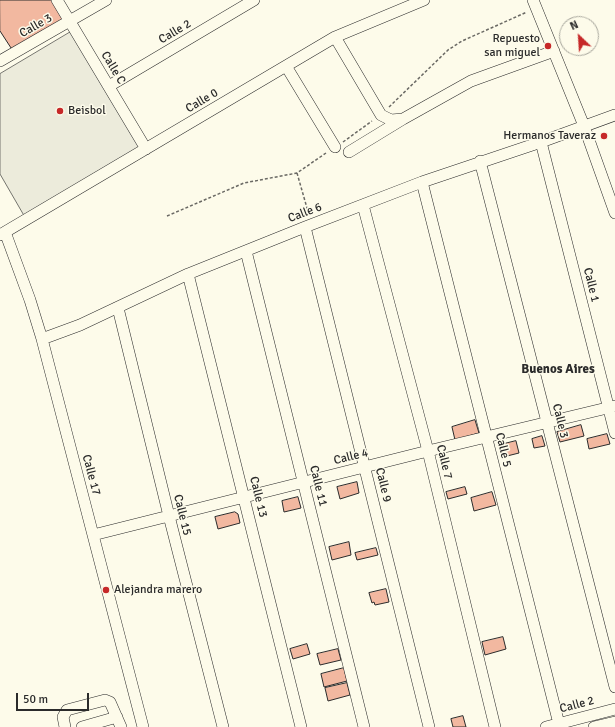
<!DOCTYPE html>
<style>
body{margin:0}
#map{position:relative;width:615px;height:727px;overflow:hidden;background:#fdfbea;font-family:Signika,sans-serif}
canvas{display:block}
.north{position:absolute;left:559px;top:16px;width:40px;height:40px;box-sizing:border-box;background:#fdfbea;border:1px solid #a9a89e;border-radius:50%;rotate:335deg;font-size:11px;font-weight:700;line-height:16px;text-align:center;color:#2b2b2b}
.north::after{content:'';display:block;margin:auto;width:14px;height:18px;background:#c62828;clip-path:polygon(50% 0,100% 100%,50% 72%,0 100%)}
.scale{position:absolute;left:16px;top:693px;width:73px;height:18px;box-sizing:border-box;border:2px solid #2b2b2b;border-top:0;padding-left:5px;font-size:12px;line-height:14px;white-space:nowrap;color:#2b2b2b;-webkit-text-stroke:3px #fdfbea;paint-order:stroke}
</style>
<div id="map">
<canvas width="615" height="727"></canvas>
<div class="north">N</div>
<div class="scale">50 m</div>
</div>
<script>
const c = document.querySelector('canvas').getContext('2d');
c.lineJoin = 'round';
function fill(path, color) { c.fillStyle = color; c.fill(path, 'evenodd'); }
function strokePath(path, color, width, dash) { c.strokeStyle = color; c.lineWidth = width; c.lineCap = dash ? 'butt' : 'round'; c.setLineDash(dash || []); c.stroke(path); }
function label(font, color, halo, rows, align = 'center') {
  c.font = font + ' Signika,sans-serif'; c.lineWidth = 3; c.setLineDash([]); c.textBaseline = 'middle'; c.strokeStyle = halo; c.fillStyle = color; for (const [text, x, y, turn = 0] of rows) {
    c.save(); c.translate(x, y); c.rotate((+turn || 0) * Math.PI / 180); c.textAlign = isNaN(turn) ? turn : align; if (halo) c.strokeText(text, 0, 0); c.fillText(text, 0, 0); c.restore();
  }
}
const green = new Path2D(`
 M 74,30 L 143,148 L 26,219 L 0,174 L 0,74 Z`);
fill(green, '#ecebdb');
strokePath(green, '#74746e', 1);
const building = new Path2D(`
 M 0,0 L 54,0 L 66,20 L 13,51 L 0,31 Z
 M 475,420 L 479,433 L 455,440 L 452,427 Z
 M 581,425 L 584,436 L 560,442 L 557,432 Z
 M 607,434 L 610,444 L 589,449 L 587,439 Z
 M 542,436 L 545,446 L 534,448 L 532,439 Z
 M 516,441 L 519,453 L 503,457 L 500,445 Z
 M 357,482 L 359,493 L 340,499 L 337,487 Z
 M 465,487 L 467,494 L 448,499 L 446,492 Z
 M 492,492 L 496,505 L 474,511 L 471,498 Z
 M 298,497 L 301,508 L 284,512 L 282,501 Z
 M 235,512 L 238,514 L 240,523 L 218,529 L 215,517 Z
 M 349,542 L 351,555 L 332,560 L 329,547 Z
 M 376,548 L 378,555 L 357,560 L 355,553 Z
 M 386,589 L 389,602 L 375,605 L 374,602 L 372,603 L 369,593 Z
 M 503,637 L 506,649 L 485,655 L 482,642 Z
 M 307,644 L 310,654 L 293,659 L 290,649 Z
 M 338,649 L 341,660 L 320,665 L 317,654 Z
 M 344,668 L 347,681 L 324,687 L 321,674 Z
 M 347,683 L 350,695 L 328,701 L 325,688 Z
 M 463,716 L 466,727 L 453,727 L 451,719 Z`);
fill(building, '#f2b8a0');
strokePath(building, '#2b2b2b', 1);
const minor = new Path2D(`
 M 57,0 L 146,149
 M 533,0 L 584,126 L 615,213
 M 335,37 L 381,115 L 391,120 L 403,119 L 471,81 L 554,51
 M 0,61 L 106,0
 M 286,66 L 335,147
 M 109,86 L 254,0
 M 541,142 L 615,433
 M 349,152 L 403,119
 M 480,161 L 615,687
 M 422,182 L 559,724
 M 363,205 L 428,451 L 495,727
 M 305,227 L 429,727
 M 5,232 L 30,300 L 42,339 L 143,727
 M 0,235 L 335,37 L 424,0
 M 246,251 L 364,727
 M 188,274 L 301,727
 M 118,308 L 169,516 L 223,727
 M 42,339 L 80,325 L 188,274 L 305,227 L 422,182 L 541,142 L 615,115
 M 93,535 L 428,451 L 615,406
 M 65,727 L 63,717 L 67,710 L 105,700 L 110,702 L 121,727
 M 82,727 L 117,717
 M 546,727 L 615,709
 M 594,727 L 615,722`);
strokePath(minor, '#2b2b2b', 12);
strokePath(new Path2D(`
 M 389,107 L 448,50 L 462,41 L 527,12
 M 343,142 L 372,121
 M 297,173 L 309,215
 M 167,216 L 244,183 L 297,173 L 326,153`), '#6a6964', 1.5, [3, 2]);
strokePath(minor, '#fdfbea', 11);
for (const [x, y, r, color] of [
 [548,46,4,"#c62828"],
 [60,111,4,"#c62828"],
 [604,136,4,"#c62828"],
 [106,590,4,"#c62828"]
]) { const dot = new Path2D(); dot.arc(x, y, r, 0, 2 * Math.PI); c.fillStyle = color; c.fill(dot); strokePath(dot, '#fdfbea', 1.5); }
label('12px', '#2b2b2b', '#fdfbea', [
 ["Calle 3",36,26,-30],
 ["Calle 2",175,32,-31],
 ["Calle C",113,68,59],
 ["Calle 0",202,101,-31],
 ["Calle 6",305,213,-21],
 ["Calle 1",591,285,76],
 ["Calle 3",560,421,76],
 ["Calle 5",503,450,76],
 ["Calle 4",351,457,-14],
 ["Calle 7",444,462,76],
 ["Calle 17",91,475,75],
 ["Calle 9",383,485,76],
 ["Calle 11",318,486,76],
 ["Calle 13",258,497,76],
 ["Calle 15",182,515,76],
 ["Calle 2",577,705,-15]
]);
label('12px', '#2b2b2b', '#fdfbea', [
 ["Repuesto",540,39],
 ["san miguel",540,53],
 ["Beisbol",68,111,"left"],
 ["Hermanos Taveraz",596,136],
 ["Alejandra marero",114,590,"left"]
], 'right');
label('bold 13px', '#2b2b2b', '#fdfbea', [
 ["Buenos Aires",558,370]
]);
</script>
